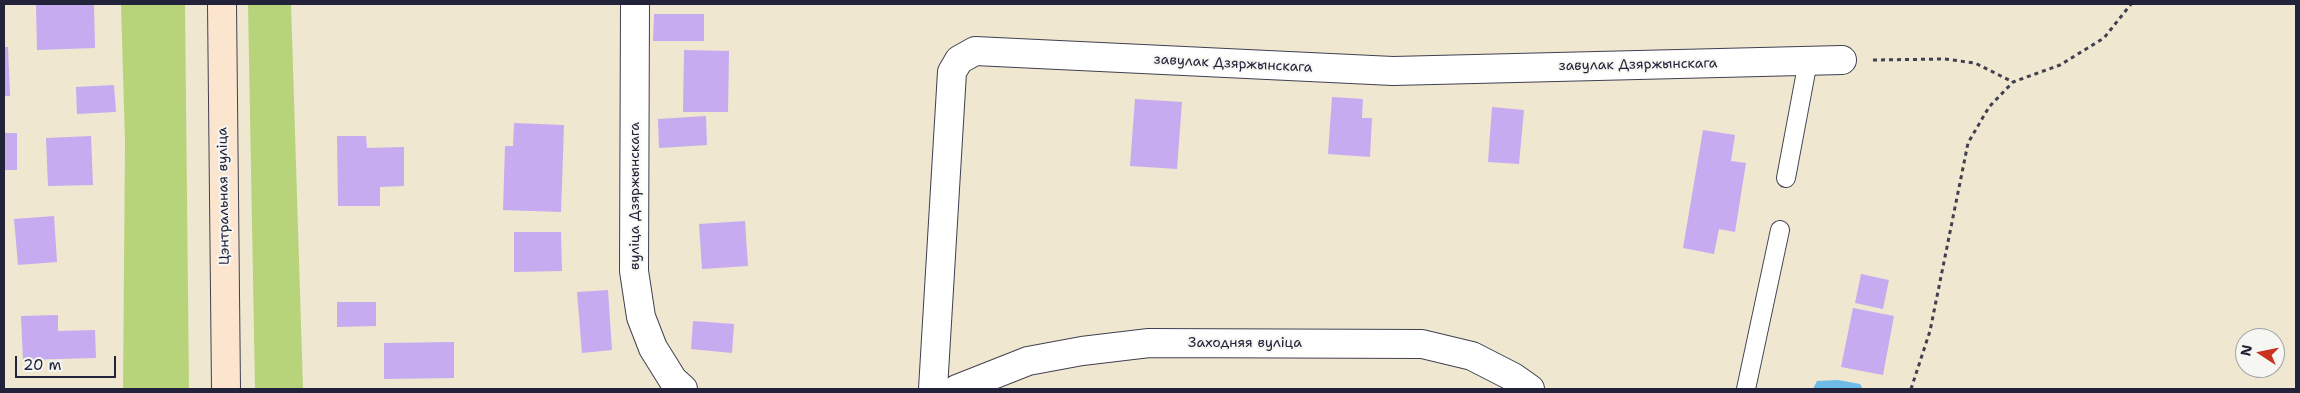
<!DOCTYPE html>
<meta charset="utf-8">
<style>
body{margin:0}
#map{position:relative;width:2300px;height:393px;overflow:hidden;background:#efe7cf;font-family:"Shantell Sans",sans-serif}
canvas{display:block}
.frame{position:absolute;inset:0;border:5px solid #22223b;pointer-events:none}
.north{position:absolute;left:2235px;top:328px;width:50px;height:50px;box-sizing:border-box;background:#f6f6f2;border:1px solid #a1a1a9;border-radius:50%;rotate:281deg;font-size:14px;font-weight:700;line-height:20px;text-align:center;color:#22223b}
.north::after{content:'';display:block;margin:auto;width:18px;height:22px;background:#c8321e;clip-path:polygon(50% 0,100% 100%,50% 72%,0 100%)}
.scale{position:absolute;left:15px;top:356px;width:101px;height:22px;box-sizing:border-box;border:2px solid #22223b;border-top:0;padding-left:6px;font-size:15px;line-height:18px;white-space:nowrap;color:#22223b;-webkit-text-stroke:4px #f6f6f2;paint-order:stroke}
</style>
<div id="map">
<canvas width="2300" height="393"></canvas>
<div class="frame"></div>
<div class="north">N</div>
<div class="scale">20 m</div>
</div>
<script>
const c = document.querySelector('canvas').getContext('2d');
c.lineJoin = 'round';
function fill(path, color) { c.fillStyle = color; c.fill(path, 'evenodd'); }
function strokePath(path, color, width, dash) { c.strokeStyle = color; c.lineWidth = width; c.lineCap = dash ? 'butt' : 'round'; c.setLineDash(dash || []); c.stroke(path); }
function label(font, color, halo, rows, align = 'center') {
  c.font = font + ' "Shantell Sans",sans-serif'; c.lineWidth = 4; c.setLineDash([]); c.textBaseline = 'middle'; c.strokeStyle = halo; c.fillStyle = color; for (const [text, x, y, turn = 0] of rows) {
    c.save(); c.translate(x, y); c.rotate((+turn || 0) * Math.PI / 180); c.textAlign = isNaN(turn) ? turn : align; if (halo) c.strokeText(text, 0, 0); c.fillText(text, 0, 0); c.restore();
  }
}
fill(new Path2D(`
 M 121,4 L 185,4 L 189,389 L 123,389 L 125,142 Z
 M 248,4 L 291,4 L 303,389 L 255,389 Z`), '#b7d47b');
fill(new Path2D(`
 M 1838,380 L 1860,384 L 1863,389 L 1813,389 L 1817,381 Z`), '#6dbce8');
fill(new Path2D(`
 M 36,4 L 94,4 L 95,48 L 37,50 Z
 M 654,14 L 704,14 L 704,41 L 653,41 Z
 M 4,47 L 8,47 L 10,96 L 4,96 Z
 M 684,50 L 729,51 L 728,112 L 683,112 Z
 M 114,85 L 116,112 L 77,114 L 76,87 Z
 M 1332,97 L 1363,99 L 1362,118 L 1372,118 L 1370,157 L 1328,154 Z
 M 1135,99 L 1182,102 L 1177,169 L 1130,166 Z
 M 1492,107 L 1524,110 L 1519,164 L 1488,162 Z
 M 706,116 L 707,145 L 659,148 L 658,119 Z
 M 514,123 L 564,125 L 561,212 L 503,210 L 505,146 L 513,146 Z
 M 1703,130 L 1735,135 L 1731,161 L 1746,163 L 1735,232 L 1719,229 L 1714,254 L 1683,248 Z
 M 4,133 L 17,133 L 17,170 L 4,170 Z
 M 91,136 L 93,185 L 48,186 L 46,138 Z
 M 337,136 L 366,136 L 367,148 L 404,147 L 404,186 L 380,187 L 380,206 L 338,206 Z
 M 54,216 L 57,262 L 18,265 L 14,219 Z
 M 745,221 L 748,266 L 702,269 L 699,224 Z
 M 514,232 L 561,232 L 562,271 L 514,272 Z
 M 1861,274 L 1889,280 L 1883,309 L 1855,303 Z
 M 608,290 L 612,350 L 582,353 L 577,292 Z
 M 337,302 L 376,302 L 376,326 L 337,327 Z
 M 1853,308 L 1894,316 L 1883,375 L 1841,367 Z
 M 58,315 L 58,331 L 95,330 L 96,358 L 23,360 L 21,316 Z
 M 693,321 L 734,324 L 732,353 L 691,349 Z
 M 454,342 L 454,378 L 384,379 L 384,343 Z`), '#c6abf0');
const lane = new Path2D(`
 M 1786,178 L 1808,61
 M 1746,389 L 1780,230`);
const street = new Path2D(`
 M 635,4 L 634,271 L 641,317 L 653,348 L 673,380 L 683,389
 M 933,389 L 952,72 L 959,60 L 975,51 L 1393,71 L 1842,60
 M 957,389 L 1028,361 L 1082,351 L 1149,343 L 1422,344 L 1472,356 L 1513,377 L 1530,389`);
const secondary = new Path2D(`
 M 222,4 L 226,389`);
strokePath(lane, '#414051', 20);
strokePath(street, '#414051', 30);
strokePath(secondary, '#414051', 30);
strokePath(new Path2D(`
 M 1873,60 L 1945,59 L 1975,63 L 2013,82
 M 1911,389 L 1930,331 L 1968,143 L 1989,107 L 2013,82 L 2060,65 L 2104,38 L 2131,4`), '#414051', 3, [4, 4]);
strokePath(lane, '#fff', 18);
strokePath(street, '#fff', 28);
strokePath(secondary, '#fce5cf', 28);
label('14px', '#22223b', '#f6f6f2', [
 ["завулак Дзяржынскага",1233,64,3],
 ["завулак Дзяржынскага",1638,65,-1],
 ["Цэнтральная вуліца",224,196,-91],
 ["вуліца Дзяржынскага",635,196,-90],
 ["Заходняя вуліца",1245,343]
]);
</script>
